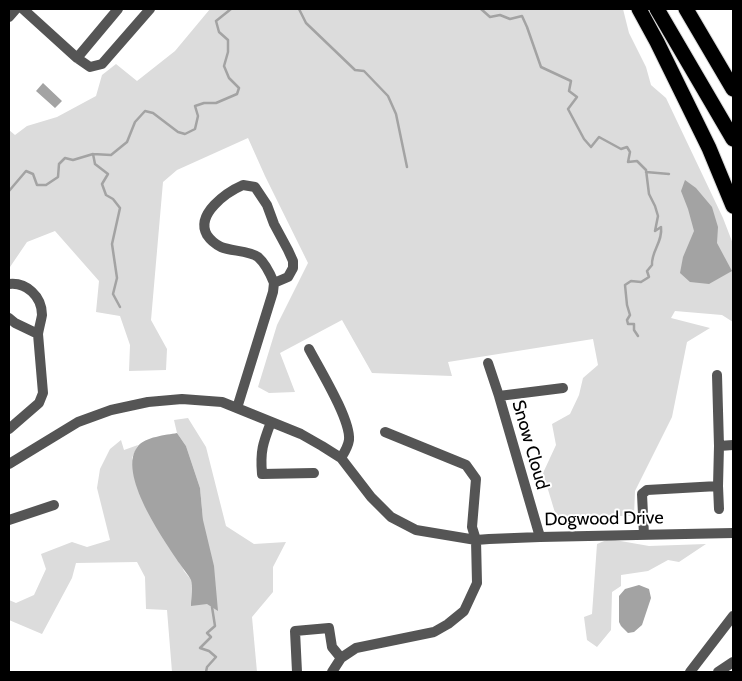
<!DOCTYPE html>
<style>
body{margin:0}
#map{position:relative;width:742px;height:681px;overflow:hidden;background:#fff;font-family:Cabin,sans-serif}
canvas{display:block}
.frame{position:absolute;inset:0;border:10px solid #000;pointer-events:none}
</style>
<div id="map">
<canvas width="742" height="681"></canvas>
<div class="frame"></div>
</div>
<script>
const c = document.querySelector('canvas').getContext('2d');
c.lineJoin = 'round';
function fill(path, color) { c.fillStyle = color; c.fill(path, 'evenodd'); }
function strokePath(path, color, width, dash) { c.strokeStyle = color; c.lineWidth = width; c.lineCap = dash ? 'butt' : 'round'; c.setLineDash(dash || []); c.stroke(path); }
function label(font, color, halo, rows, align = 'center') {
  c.font = font + ' Cabin,sans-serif'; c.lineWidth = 4; c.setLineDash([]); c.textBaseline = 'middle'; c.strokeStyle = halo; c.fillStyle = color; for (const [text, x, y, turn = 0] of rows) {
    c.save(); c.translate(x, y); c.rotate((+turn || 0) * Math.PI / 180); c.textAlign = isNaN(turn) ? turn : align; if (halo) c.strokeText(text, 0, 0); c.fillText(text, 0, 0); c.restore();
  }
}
fill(new Path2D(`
 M 210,9 L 623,9 L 629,33 L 646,67 L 651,85 L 666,98 L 723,218 L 733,244 L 733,322 L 722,315 L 675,311 L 671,318 L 710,328 L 687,342 L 672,417 L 635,491 L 634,516 L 556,516 L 543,473 L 556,445 L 552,424 L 570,414 L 579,395 L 583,378 L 598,365 L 593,339 L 448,362 L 452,376 L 372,373 L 342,320 L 280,353 L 295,392 L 269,393 L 258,387 L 277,325 L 308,263 L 265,176 L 248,138 L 177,170 L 163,182 L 151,320 L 167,349 L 166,370 L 129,371 L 130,345 L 120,316 L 96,312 L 99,281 L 55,231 L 27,242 L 10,267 L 9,268 L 9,130 L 15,135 L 27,126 L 57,117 L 96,96 L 102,75 L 116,64 L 137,81 L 175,51 Z
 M 188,418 L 206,447 L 226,526 L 254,544 L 286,542 L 273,567 L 273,592 L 252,617 L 257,672 L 172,672 L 167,610 L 146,609 L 145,577 L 137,562 L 76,563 L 72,578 L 42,634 L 9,620 L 9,600 L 16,603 L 34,595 L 46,569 L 41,554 L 72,542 L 87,547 L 110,540 L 97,488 L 100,469 L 110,449 L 121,440 L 124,450 L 138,445 L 132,458 L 184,571 L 192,581 L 191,606 L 203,520 L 200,488 L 186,446 L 177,433 L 174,420 Z
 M 609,539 L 649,546 L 706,544 L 679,562 L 668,560 L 648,571 L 621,575 L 621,586 L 612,592 L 611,630 L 597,647 L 587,640 L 584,617 L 592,614 L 597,544 Z`), '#dcdcdc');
fill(new Path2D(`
 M 43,83 L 62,101 L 55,108 L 36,91 Z
 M 685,180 L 696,188 L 712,207 L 718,227 L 717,243 L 732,271 L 709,284 L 690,282 L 680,273 L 683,257 L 694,231 L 688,209 L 681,191 Z
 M 177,433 L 186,446 L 200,488 L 203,520 L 214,566 L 218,611 L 207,604 L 191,606 C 191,600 193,585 191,580 C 188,574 183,569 180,564 C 164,540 116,473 138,446 C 145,437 166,435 177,433 Z
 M 639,585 L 649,589 L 651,598 L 642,625 L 634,632 L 628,633 L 621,626 L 619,622 L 619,596 L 625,589 Z`), '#a3a3a3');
strokePath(new Path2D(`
 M 299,9 L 306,23 L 355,70 L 364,71 L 388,96 L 396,114 L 407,167
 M 481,9 L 490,17 L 500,15 L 510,19 L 522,16 L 527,27 L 541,67 L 571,81 L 569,91 L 577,97 L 568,109 L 584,139 L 591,147 L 599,137 L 621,149 L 627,147 L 630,152 L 628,162 L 637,161 L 646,170 L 649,194 L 655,206 L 658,216 L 655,231 L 661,227 C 663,242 651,251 652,265 L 647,271 L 649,277 L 641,282 L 631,281 L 625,285 L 627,305 L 630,315 L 627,320 L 628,324 L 634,324 L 634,330 L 638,336
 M 93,154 L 95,164 L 108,174 L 102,184 L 106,195 L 113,199 L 120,208 L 112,244 L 117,278 L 113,294 L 120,307
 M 646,172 L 669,174
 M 9,191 L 26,171 L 33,174 L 37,185 L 46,185 L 58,177 L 59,164 L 65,158 L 73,160 L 93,154 L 111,155 L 127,142 L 135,122 L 145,111 L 153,113 L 178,132 L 185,134 L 195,129 L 198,116 L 195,106 L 204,103 L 216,103 L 237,94 L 239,88 L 229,78 L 224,66 L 228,52 L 228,40 L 219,32 L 216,21 L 231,9
 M 206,672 L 207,667 L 216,657 L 209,651 L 200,648 L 211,637 L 207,633 L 215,626 L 212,607`), '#a3a3a3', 2.5);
const highway = new Path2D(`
 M 639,9 L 657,42 L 709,148 L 733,206
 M 657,9 L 733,139
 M 686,9 L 733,89`);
strokePath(highway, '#dbdbdb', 17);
strokePath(new Path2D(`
 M 23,9 L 77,58 L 118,9
 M 9,17 L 16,9
 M 77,58 L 90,67 L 102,64 L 150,9
 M 243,185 L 255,187 L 267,205 L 274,224 L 288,250 L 293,261 L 293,268 L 288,277 L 274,283 C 270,273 266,264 258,257 C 250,251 231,251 221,247 C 215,244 211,241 207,235 C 195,214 227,192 243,185 Z
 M 9,284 C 26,282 42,296 42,315 C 41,321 39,328 38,334
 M 9,318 L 15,323 L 38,334 L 43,393 L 39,403 L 9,429
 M 309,349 C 319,368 351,420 349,440 C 348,447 344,453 341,458
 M 488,363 L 499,396 L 540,537
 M 717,375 L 719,446 L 718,486
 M 499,396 L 563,388
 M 237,408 L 273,292 L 274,283
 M 271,422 C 263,443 260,451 262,474 L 314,473
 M 719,446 L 733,445
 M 9,464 L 78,422 L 111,410 L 148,402 L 182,399 L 222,402 L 301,434 L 322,446 L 341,458 L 371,497 L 391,517 L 416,530 L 476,540 L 489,539 L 540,537 L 733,533
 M 9,520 L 54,505
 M 644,535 L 642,494 L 647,490 L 718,486 L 719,509
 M 297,672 L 295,631 L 329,628 L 332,647 L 341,658
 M 332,672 L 341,658 L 356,648 L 434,632 L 448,624 L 464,611 L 477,583 L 476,540 L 472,527 L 476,479 L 466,465 L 385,432
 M 690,672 L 733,616
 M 718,672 L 733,662`), '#555', 10);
strokePath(highway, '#000', 15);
label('18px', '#000', '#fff', [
 ["Snow Cloud",530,445,74],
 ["Dogwood Drive",604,519,-1]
]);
</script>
